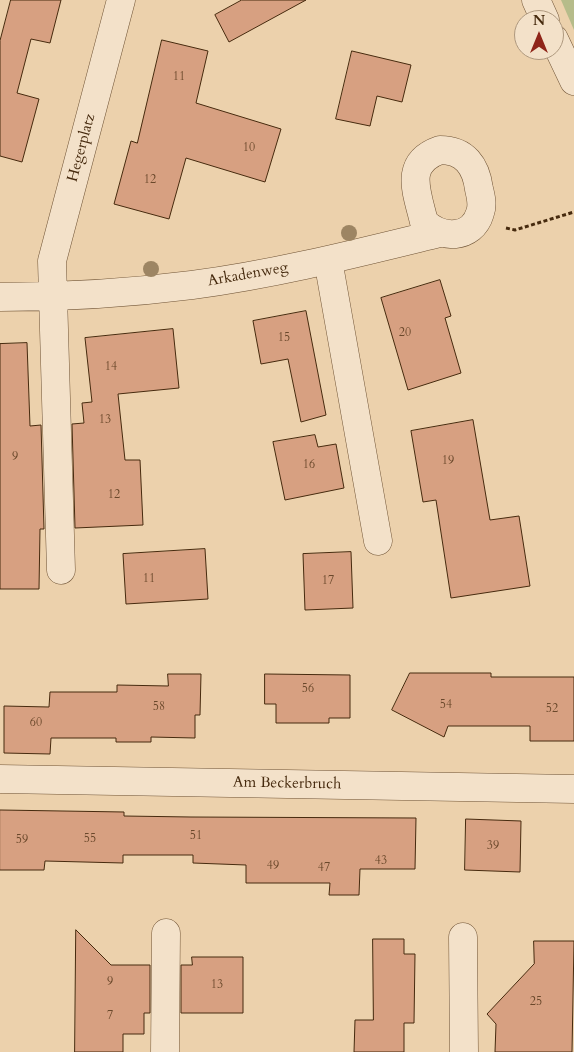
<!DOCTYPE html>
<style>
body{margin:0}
#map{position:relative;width:574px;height:1052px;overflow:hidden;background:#ecd1ac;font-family:Cardo,serif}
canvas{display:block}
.north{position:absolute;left:514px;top:10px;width:50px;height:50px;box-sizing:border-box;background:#f3e1c9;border:1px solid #ae987e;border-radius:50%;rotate:0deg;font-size:14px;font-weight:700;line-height:20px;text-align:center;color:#462a0e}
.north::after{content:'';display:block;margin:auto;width:18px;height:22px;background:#8f2418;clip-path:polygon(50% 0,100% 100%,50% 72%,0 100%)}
</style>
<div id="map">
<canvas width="574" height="1052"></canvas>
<div class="north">N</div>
</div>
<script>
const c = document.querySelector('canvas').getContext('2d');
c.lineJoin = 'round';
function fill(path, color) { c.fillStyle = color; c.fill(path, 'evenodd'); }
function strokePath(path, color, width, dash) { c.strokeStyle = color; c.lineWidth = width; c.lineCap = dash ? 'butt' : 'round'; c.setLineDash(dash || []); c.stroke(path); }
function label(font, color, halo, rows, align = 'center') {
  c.font = font + ' Cardo,serif'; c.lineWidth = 4; c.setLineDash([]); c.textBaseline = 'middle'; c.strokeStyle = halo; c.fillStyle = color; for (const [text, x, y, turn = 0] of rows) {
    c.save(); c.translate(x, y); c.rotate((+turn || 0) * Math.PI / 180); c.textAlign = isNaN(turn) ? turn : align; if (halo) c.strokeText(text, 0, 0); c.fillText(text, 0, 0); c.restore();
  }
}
fill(new Path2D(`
 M 561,0 L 574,0 L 574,30 Z`), '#b6bc8a');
const building = new Path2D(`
 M 11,0 L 61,0 L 50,43 L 31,39 L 17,93 L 39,99 L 22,162 L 0,156 L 0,41 Z
 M 242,0 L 306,0 L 229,42 L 215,15 Z
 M 162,40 L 208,51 L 196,103 L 281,129 L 265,182 L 186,158 L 169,219 L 114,204 L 131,141 L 137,143 Z
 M 352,51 L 411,65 L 402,102 L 377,96 L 370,126 L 336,119 Z
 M 440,280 L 451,316 L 445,318 L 461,373 L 408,390 L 381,298 Z
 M 306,311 L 326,415 L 301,422 L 288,359 L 261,364 L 253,321 Z
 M 173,329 L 179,388 L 118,394 L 125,460 L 140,460 L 143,525 L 75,528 L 72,424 L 84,423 L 82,403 L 92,402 L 85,338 Z
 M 27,343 L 30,426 L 41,425 L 44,529 L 40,529 L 39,589 L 0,589 L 0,344 Z
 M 473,420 L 490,520 L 519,516 L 530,586 L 451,598 L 436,500 L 423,502 L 411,431 Z
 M 315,435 L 318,447 L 336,444 L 344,488 L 285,500 L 273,442 Z
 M 205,549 L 208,599 L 126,604 L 123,554 Z
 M 351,552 L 353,608 L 305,610 L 303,554 Z
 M 410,673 L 491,673 L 491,677 L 574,677 L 574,741 L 530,741 L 530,726 L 448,726 L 444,737 L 392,710 Z
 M 168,674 L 201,674 L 200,715 L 195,715 L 195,738 L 151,737 L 151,742 L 116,742 L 116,738 L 51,738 L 50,754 L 4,753 L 4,706 L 49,707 L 50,692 L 117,692 L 117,685 L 168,686 Z
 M 265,674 L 350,675 L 350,718 L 329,718 L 329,723 L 276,723 L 276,704 L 265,704 Z
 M 0,810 L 124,812 L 124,816 L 191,817 L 416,818 L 415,869 L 360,869 L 359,895 L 329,895 L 330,883 L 246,883 L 246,865 L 193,863 L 193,855 L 123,855 L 123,863 L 45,861 L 44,870 L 0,870 Z
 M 466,819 L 521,821 L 520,872 L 465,870 Z
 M 76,930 L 111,965 L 150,965 L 150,1013 L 144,1013 L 144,1034 L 123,1034 L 123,1052 L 75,1052 Z
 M 373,939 L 404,939 L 404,954 L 415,954 L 414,1023 L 404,1023 L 404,1052 L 354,1052 L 355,1020 L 373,1020 Z
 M 534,941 L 574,941 L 572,1052 L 495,1052 L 496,1024 L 487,1014 L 534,964 Z
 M 192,957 L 243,957 L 243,1013 L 181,1013 L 181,965 L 192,965 Z`);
fill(building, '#d7a081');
strokePath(building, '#462a0e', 1);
const minor = new Path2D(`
 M 536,0 L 545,20
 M 554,39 L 574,81
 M 440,150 C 465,150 476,166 479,189 C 481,197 483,205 480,213 C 472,240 441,239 424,222 C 417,192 403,163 440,150 Z
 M 328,260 L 378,541
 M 0,297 C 64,297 129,293 192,285 C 276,274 358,253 440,233
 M 61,570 L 52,261 L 121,0
 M 0,779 L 574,789
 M 463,937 L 464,1052
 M 165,1052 L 166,933`);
strokePath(minor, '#705436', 29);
strokePath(new Path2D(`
 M 506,228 L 515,230 L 574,212`), '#462a0e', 3, [4, 2.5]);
strokePath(minor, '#f3e1c9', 28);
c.fillStyle = '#9d8563';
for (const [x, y] of [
 [349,233],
 [151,269]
]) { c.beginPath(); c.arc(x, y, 8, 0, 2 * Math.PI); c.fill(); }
label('12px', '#6a482b', null, [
 ["11",179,77],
 ["10",249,148],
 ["12",150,180],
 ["20",405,333],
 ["15",284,338],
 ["14",111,367],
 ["13",105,420],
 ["9",15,457],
 ["19",448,461],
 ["16",309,465],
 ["12",114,495],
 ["11",149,579],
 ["17",328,581],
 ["56",308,689],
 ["54",446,705],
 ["58",159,707],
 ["52",552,709],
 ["60",36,723],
 ["51",196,836],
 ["55",90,839],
 ["59",22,840],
 ["39",493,846],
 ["43",381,861],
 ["49",273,866],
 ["47",324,868],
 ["9",110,982],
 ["13",217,985],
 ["25",536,1002],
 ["7",110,1016]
]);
label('15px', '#462a0e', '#f3e1c9', [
 ["Hegerplatz",82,148,-75],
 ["Arkadenweg",248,275,-10],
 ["Am Beckerbruch",287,784,1]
]);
</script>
